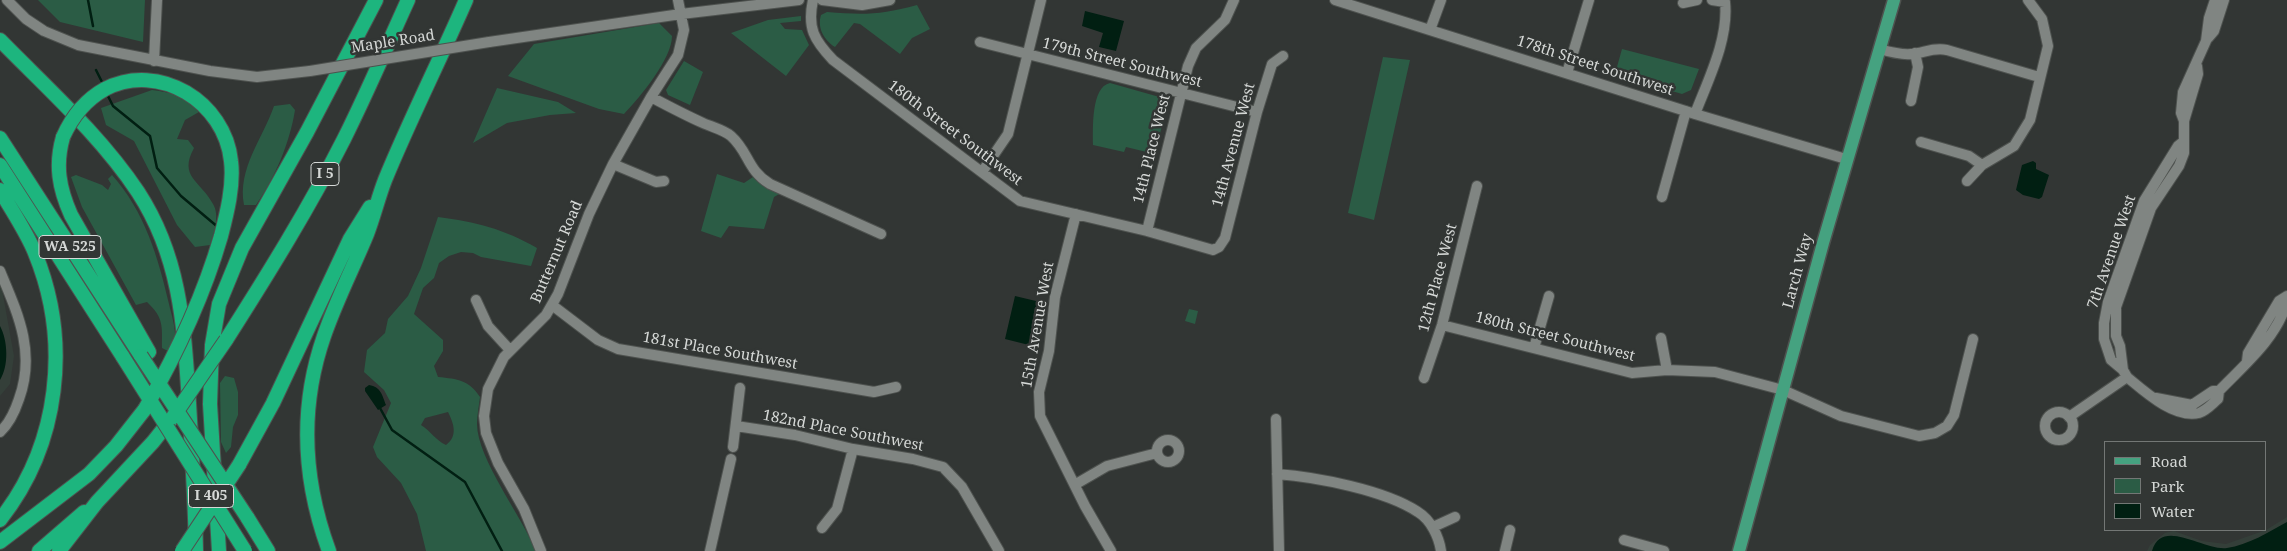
<!DOCTYPE html>
<style>
body{margin:0}
#map{position:relative;width:2287px;height:551px;overflow:hidden;background:#323634;font-family:"Noto Serif",serif}
canvas{display:block}
.legend{position:absolute;left:2104px;top:441px;width:162px;height:90px;box-sizing:border-box;background:#323634;border:1px solid #737775;margin:0;padding:6px 9px;list-style:none;font-size:15px;color:#d5d8d6}
.legend li{display:flex;align-items:center;gap:10px;height:25px}
.legend b{width:25px;border:1px solid #737775}
</style>
<div id="map">
<canvas width="2287" height="551"></canvas>
<ul class="legend">
<li><b style="height:6px;background:#45a280"></b>Road</li>
<li><b style="height:14px;background:#2b5c45"></b>Park</li>
<li><b style="height:14px;background:#011f12"></b>Water</li>
</ul>
</div>
<script>
const c = document.querySelector('canvas').getContext('2d');
c.lineJoin = 'round';
function fill(path, color) { c.fillStyle = color; c.fill(path, 'evenodd'); }
function strokePath(path, color, width, dash) { c.strokeStyle = color; c.lineWidth = width; c.lineCap = dash ? 'butt' : 'round'; c.setLineDash(dash || []); c.stroke(path); }
function label(font, color, halo, rows, align = 'center') {
  c.font = font + ' "Noto Serif",serif'; c.lineWidth = 5; c.setLineDash([]); c.textBaseline = 'middle'; c.strokeStyle = halo; c.fillStyle = color; for (const [text, x, y, turn = 0] of rows) {
    c.save(); c.translate(x, y); c.rotate((+turn || 0) * Math.PI / 180); c.textAlign = isNaN(turn) ? turn : align; if (halo) c.strokeText(text, 0, 0); c.fillText(text, 0, 0); c.restore();
  }
}
fill(new Path2D(`
 M 0,278 L 14,356 L 10,384 L 0,396 Z
 M 2287,517 L 2287,551 L 2147,551 L 2150,545 L 2165,533 L 2174,531 L 2202,541 L 2226,544 L 2266,530 Z`), '#343f39');
fill(new Path2D(`
 M 38,0 L 145,0 L 143,42 L 60,22 Z
 M 917,5 L 930,29 L 912,38 L 900,54 L 860,24 L 854,23 L 835,47 C 824,40 817,28 821,15 L 827,12 C 863,15 881,15 917,5 Z
 M 801,16 L 801,21 L 780,23 L 785,29 L 802,30 L 809,45 L 786,76 L 731,33 L 768,20 Z
 M 659,23 L 672,36 C 672,59 640,97 624,114 L 599,109 L 508,76 L 534,44 Z
 M 1622,49 L 1699,69 L 1691,90 L 1682,94 L 1615,74 Z
 M 1383,57 L 1410,60 L 1374,220 L 1348,213 Z
 M 684,61 L 703,72 L 690,105 L 668,95 L 666,90 Z
 M 1110,83 L 1163,98 L 1167,105 L 1155,154 L 1126,147 L 1124,152 L 1093,145 C 1093,128 1091,87 1110,83 Z
 M 497,88 L 558,102 L 576,113 L 550,115 L 507,123 L 473,143 Z
 M 152,90 C 172,93 186,95 199,112 L 185,120 L 177,139 L 188,140 L 194,148 C 178,177 201,181 213,204 C 220,215 214,234 210,245 L 195,247 L 177,225 L 134,141 L 106,125 L 101,108 Z
 M 290,104 L 295,110 C 290,142 275,178 256,205 L 244,205 C 237,169 263,138 274,106 Z
 M 717,174 L 744,183 L 753,177 L 761,184 L 781,193 L 774,197 L 764,229 L 729,226 L 721,238 L 701,231 Z
 M 76,175 L 102,185 L 108,190 L 111,184 L 108,179 L 112,175 C 145,212 158,257 169,304 C 171,313 176,328 175,338 C 174,342 170,347 168,351 L 162,348 C 162,326 164,318 147,302 L 136,305 L 82,207 L 71,177 Z
 M 438,217 C 476,222 504,229 537,248 L 531,266 L 481,257 L 473,253 L 461,252 L 449,256 L 439,263 L 434,278 L 423,288 L 414,314 L 443,340 L 443,351 L 434,366 L 438,377 C 458,379 469,380 480,397 C 479,406 477,415 477,424 C 477,458 522,517 536,551 L 426,551 L 417,514 L 401,483 L 377,457 L 373,447 L 391,403 L 384,390 L 364,372 L 367,350 L 385,333 L 388,319 L 408,296 L 421,268 ZM 448,412 C 454,424 458,436 446,445 C 435,440 431,431 421,425 L 425,418 Z
 M 1189,309 L 1198,311 L 1195,324 L 1185,321 Z
 M 225,376 L 234,378 L 238,392 L 238,415 L 233,427 L 231,447 L 226,453 L 221,442 L 220,383 Z`), '#2b5c45');
fill(new Path2D(`
 M 1085,11 L 1124,21 L 1116,51 L 1099,47 L 1103,33 L 1082,26 Z
 M 2033,161 L 2036,163 L 2036,169 L 2049,175 L 2042,197 L 2039,199 L 2023,195 L 2016,190 L 2022,165 Z
 M 1015,296 L 1040,302 L 1037,347 L 1005,339 Z
 M 0,326 C 8,341 9,366 0,380 Z
 M 369,385 C 381,387 382,395 386,405 L 378,410 L 365,391 L 365,388 Z
 M 2287,522 L 2287,551 L 2152,551 C 2162,517 2203,551 2227,548 C 2248,545 2269,532 2287,522 Z`), '#011f12');
strokePath(new Path2D(`
 M 88,0 L 93,26
 M 96,70 L 103,84
 M 107,94 L 113,106 L 150,136 L 157,168 L 181,196 L 219,228
 M 380,408 L 392,430 L 465,482 L 502,551`), '#011f12', 2.5);
const minor = new Path2D(`
 M 7,0 L 26,19 L 44,31 L 78,45 L 210,71 L 257,77 L 310,71
 M 813,0 C 807,28 814,40 833,60 L 1020,201 L 1147,231 L 1213,250 L 1219,247 L 1225,238 L 1257,112 L 1272,64 L 1283,56
 M 822,0 L 862,5 L 890,0
 M 1335,0 L 1695,114 L 1846,159
 M 1683,3 L 1697,0
 M 1430,30 L 1441,0
 M 2208,38 L 2214,31 L 2224,0
 M 489,42 L 681,14 L 799,0
 M 980,42 L 1257,112
 M 1879,49 C 1890,52 1900,55 1911,54 C 1924,53 1933,47 1947,50 L 2039,77
 M 154,61 L 157,0
 M 1567,73 L 1589,0
 M 651,97 C 668,106 685,115 703,123 C 712,127 724,130 731,136 C 749,152 747,170 770,184 L 881,234
 M 1911,101 L 1918,67 L 1915,53
 M 1695,114 C 1708,80 1729,39 1725,2 L 1712,0
 M 2184,121 L 2198,74 L 2197,66
 M 1921,142 L 1969,156 L 1982,165
 M 2183,142 L 2178,146 L 2144,201 L 2108,302 L 2104,323 L 2104,339 L 2111,360 L 2123,370 L 2127,377 C 2144,391 2174,419 2199,413 C 2206,411 2212,404 2218,399 L 2219,391
 M 613,164 L 656,182 L 664,181
 M 982,172 L 1008,134 L 1041,0
 M 1967,181 L 1982,165 L 2014,146 L 2030,120 L 2048,46 L 2042,19 L 2028,0
 M 1662,197 L 1686,111
 M 1076,214 L 1055,297 L 1049,351 L 1039,392 L 1040,416 L 1085,506 L 1111,551
 M 1147,231 L 1188,66 L 1196,48 L 1225,20 L 1234,0
 M 0,271 C 18,314 36,352 19,399 C 15,411 10,423 0,432
 M 476,300 L 488,326 L 509,349
 M 552,305 L 598,340 L 618,349 L 874,392 L 896,387
 M 1442,325 L 1632,373 L 1667,370 L 1715,372 L 1783,390 L 1841,416 L 1919,436 L 1935,433 L 1947,426 L 1954,415 L 1973,339
 M 1661,338 L 1667,370
 M 1534,348 L 1549,296
 M 2247,361 L 2248,353 L 2279,301 L 2287,296
 M 2123,370 L 2120,346 L 2116,336 L 2116,307 L 2151,208 L 2179,166 L 2184,153 L 2184,121 L 2181,113 L 2183,92 L 2206,41 L 2209,18 L 2215,0
 M 1424,378 L 1442,325 L 1477,186
 M 2156,398 L 2192,405 L 2213,391 L 2219,391 C 2245,364 2276,339 2287,302
 M2045 426a14 14 0 1 1 28 0a14 14 0 1 1-28 0Z
 M 2069,417 L 2127,377
 M 1276,419 L 1279,551
 M 736,426 L 795,435 L 853,449 L 913,459 L 943,467 L 962,487 L 999,551
 M1157 451a11 11 0 1 1 22 0a11 11 0 1 1-22 0Z
 M 733,447 L 740,388
 M 1277,474 C 1316,477 1385,490 1418,512 C 1431,520 1439,537 1441,551
 M 1076,484 L 1107,466 L 1157,453
 M 1433,527 L 1455,517
 M 822,528 L 837,509 L 853,449
 M 1624,540 L 1664,551
 M 541,551 L 524,509 L 498,463 L 486,433 L 484,416 L 488,389 L 504,357 L 546,315 L 558,294 L 589,214 L 613,164 L 651,97 L 678,55 L 684,30 L 678,0
 M 710,551 L 731,459
 M 1505,551 L 1510,530`);
const major = new Path2D(`
 M 1739,551 L 1823,243 L 1894,0`);
const highway = new Path2D(`
 M 0,40 C 47,88 100,135 138,192 C 181,258 184,327 189,403 C 192,452 195,502 196,551
 M 63,137 C 55,165 59,188 71,215 L 149,352
 M 0,138 L 141,356
 M 0,165 L 123,357
 M 0,190 C 12,211 26,231 35,253 C 71,341 60,444 0,520
 M 226,340 C 268,274 309,208 344,139 C 367,93 387,46 408,0
 M 239,465 L 273,403 L 350,239 L 370,207
 M 247,517 L 268,551
 M 0,542 L 89,474 L 116,446 L 145,409
 M 39,551 L 84,512
 M 59,551 L 97,502 L 153,442 L 172,418
 M 219,551 L 210,404 L 212,345 L 219,304 L 242,248 L 307,132 L 376,0
 M 329,551 C 303,480 299,408 324,336 C 336,301 353,268 367,234 C 374,216 378,198 385,180 C 410,119 440,60 466,0`);
strokePath(minor, '#4e524f', 12);
strokePath(major, '#4e524f', 15);
strokePath(highway, '#4e524f', 16);
strokePath(minor, '#808582', 10);
strokePath(major, '#45a280', 12);
strokePath(highway, '#1db57e', 14);
const minorBridge = new Path2D(`
 M 310,71 L 489,42`);
const highwayBridge = new Path2D(`
 M 63,137 C 72,117 85,100 105,89 C 159,61 225,102 231,161 C 234,185 227,213 221,236 C 203,298 177,353 145,409
 M 141,356 L 247,517
 M 123,357 L 245,551
 M 173,417 L 226,340
 M 182,551 L 239,465`);
strokePath(minorBridge, '#4e524f', 12, []);
strokePath(highwayBridge, '#4e524f', 16, []);
strokePath(minorBridge, '#808582', 10);
strokePath(highwayBridge, '#1db57e', 14);
for (const [x, y, w] of [
 [325,174,28],
 [70,247,62],
 [211,496,45]
]) { const box = new Path2D(); box.roundRect(x - w / 2, y - 11.5, w, 23, 4); c.fillStyle = '#323634'; c.fill(box); strokePath(box, '#d5d8d6', 1); }
label('bold 14px', '#d5d8d6', null, [
 ["I 5",325,174],
 ["WA 525",70,247],
 ["I 405",211,496]
]);
label('15px', '#d5d8d6', '#323634', [
 ["Maple Road",393,42,-9],
 ["179th Street Southwest",1122,63,14],
 ["178th Street Southwest",1595,66,18],
 ["180th Street Southwest",955,133,37],
 ["14th Avenue West",1234,145,-75],
 ["14th Place West",1152,149,-76],
 ["Butternut Road",557,252,-67],
 ["7th Avenue West",2112,252,-71],
 ["Larch Way",1798,271,-75],
 ["12th Place West",1438,278,-75],
 ["15th Avenue West",1038,325,-80],
 ["180th Street Southwest",1555,337,14],
 ["181st Place Southwest",720,351,10],
 ["182nd Place Southwest",843,431,11]
]);
</script>
